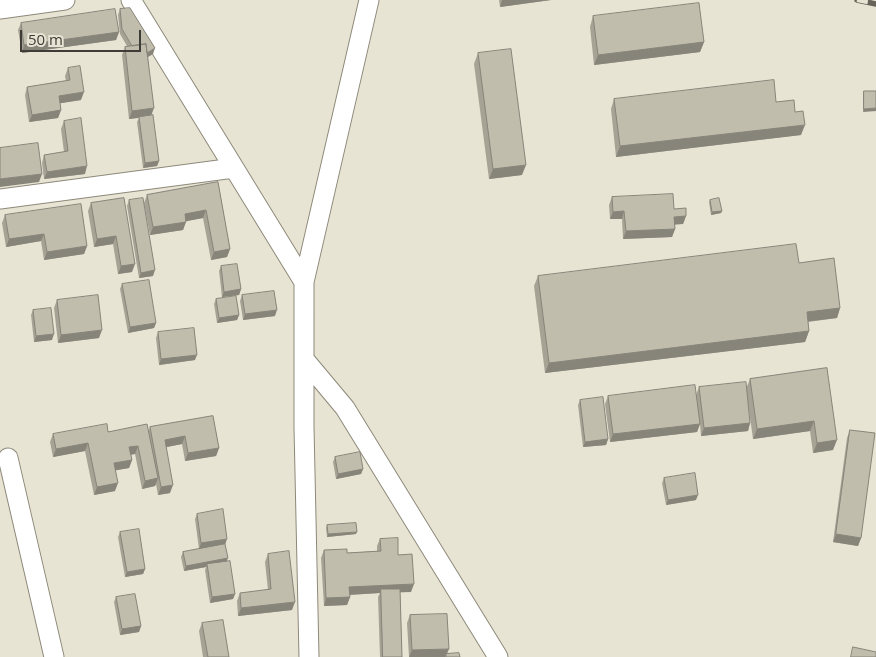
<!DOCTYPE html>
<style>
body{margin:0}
#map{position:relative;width:876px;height:657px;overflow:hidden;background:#e8e4d4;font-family:"Open Sans",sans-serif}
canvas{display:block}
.scale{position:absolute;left:20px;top:30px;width:121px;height:22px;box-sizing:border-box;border:2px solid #3e3c36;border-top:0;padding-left:6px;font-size:15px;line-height:18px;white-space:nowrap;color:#3e3c36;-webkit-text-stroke:4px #e8e4d4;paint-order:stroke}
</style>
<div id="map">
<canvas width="876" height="657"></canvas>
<div class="scale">50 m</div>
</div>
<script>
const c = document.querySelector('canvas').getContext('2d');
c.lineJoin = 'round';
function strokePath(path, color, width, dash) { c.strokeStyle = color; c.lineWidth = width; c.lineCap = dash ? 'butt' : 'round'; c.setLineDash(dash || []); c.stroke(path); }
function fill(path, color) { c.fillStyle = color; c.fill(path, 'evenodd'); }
const minor = new Path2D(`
 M 131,0 L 304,282
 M 0,9 L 65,0
 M 0,199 L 234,168
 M 304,359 L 345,408 L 498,657
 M 8,458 L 54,657
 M 309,657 L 304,427 L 304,282 L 369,0`);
strokePath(minor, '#8d897a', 21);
strokePath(minor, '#fff', 19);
const rail = new Path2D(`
 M 857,0 L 876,4`);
strokePath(rail, '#67645c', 5.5);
strokePath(rail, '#e8e4d4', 4, [11]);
fill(new Path2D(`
 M 499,0 L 551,0 L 500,7 Z
 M 120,9 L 153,54 L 148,57 L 151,115 L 159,161 L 157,166 L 143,168 L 137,122 L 139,118 L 129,119 L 122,55 L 125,47 L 127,46 L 120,34 L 118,15 Z
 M 593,16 L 704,42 L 700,52 L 594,65 L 590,27 Z
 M 21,23 L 119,32 L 116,40 L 22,53 L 18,30 Z
 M 478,53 L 522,175 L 489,179 L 474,64 Z
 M 68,68 L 81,100 L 60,103 L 61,110 L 58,118 L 29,122 L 25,95 L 27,87 L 66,81 L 65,76 Z
 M 864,91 L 876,91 L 863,112 L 863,94 Z
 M 614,99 L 776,102 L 795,112 L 801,135 L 616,157 L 611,109 Z
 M 64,121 L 85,174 L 44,179 L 42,163 L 44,155 L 64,152 L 61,129 Z
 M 218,182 L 230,249 L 227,257 L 211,260 L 203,218 L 186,221 L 183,230 L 150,235 L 144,203 L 147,195 Z
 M 612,197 L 674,209 L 686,216 L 683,224 L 675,224 L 675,229 L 672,237 L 623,239 L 622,219 L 610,219 L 609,205 Z
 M 124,198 L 132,272 L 118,274 L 113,244 L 94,247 L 88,211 L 91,203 Z
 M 129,200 L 153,276 L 139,278 L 127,206 Z
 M 710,200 L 722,211 L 721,213 L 711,215 L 709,202 Z
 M 5,215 L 87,246 L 84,254 L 44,260 L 41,241 L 6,247 L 2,223 Z
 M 799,263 L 840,308 L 837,318 L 808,322 L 809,331 L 805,342 L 545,373 L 534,286 L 538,276 Z
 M 221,266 L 241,289 L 239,295 L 222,297 L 219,271 Z
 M 122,284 L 156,323 L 154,328 L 128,333 L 120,289 Z
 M 242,295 L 275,316 L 243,320 L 240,301 Z
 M 216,299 L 239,315 L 237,320 L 217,323 L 214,304 Z
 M 57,300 L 99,338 L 58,343 L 54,308 Z
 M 33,310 L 52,340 L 34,342 L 31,315 Z
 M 158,332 L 195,360 L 159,365 L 156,338 Z
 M 827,368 L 833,450 L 813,453 L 810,431 L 753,439 L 748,403 L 750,423 L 748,431 L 701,436 L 700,424 L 697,432 L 610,442 L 605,404 L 608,396 L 696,395 L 699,387 L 746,389 L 750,379 Z
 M 580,400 L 608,439 L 606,445 L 583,447 L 578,405 Z
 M 213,416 L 219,448 L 216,456 L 185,461 L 182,444 L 166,447 L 170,493 L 158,495 L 156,484 L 155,486 L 142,489 L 135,454 L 131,455 L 132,460 L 129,468 L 116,470 L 115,491 L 94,495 L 85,451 L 53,457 L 50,442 L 53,434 L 149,430 L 150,427 Z
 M 850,430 L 861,538 L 858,546 L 833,542 L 847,438 Z
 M 335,457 L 363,469 L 361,474 L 336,479 L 333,462 Z
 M 664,478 L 696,500 L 666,505 L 662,483 Z
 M 197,514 L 225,545 L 227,561 L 235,594 L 233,599 L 210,603 L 205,570 L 206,567 L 184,571 L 181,557 L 183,552 L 199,549 L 195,519 Z
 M 327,525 L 356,534 L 327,537 L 326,528 Z
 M 120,532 L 145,569 L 143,574 L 125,577 L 118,537 Z
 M 380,539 L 398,555 L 411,592 L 400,592 L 402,657 L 380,657 L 378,597 L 380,593 L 349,595 L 350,597 L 347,605 L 324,606 L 321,558 L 324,550 L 347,553 L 377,551 L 377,546 Z
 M 268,554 L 292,610 L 238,616 L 237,601 L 240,593 L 268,590 L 265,562 Z
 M 116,597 L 141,626 L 139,632 L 120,635 L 114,602 Z
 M 410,615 L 447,653 L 460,657 L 409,657 L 407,623 Z
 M 202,623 L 229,657 L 203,657 L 199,631 Z`), '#a6a395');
fill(new Path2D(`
 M 502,0 L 551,0 L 500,7 Z
 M 119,32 L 116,40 L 22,53 L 24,45 Z
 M 704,42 L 700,52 L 594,65 L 598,55 Z
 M 155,48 L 153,54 L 144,59 L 146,54 Z
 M 84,92 L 81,100 L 56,104 L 59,96 Z
 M 154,108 L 151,116 L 129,119 L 132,111 Z
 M 876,108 L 876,111 L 863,112 L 864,109 Z
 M 61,110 L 58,118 L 29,122 L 32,115 Z
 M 805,125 L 801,135 L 616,157 L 620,146 Z
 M 159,161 L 157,166 L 143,168 L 145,163 Z
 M 526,165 L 522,175 L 489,179 L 493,169 Z
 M 87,166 L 85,174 L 44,179 L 47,172 Z
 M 42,174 L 39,182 L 0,187 L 0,179 Z
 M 206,210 L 203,218 L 182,222 L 185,214 Z
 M 624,211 L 622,219 L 610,219 L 613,212 Z
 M 722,211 L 721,213 L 711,215 L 712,212 Z
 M 686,216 L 683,224 L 671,225 L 674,217 Z
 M 186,222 L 183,230 L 150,235 L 153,227 Z
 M 675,229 L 672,237 L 623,239 L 626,231 Z
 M 44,234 L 41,241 L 6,247 L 9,239 Z
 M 116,236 L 113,244 L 94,247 L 97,239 Z
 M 87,246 L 84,254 L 44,260 L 47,252 Z
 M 230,249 L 227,257 L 211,260 L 214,252 Z
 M 135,264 L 132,272 L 118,274 L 121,266 Z
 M 155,270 L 153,276 L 139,278 L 141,273 Z
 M 241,289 L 239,295 L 222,297 L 224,292 Z
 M 840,308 L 837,318 L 803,322 L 807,312 Z
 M 277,310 L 275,316 L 243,320 L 245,314 Z
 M 239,315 L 237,320 L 217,323 L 219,318 Z
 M 156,323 L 154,328 L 128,333 L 130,327 Z
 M 102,330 L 99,338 L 58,343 L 61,335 Z
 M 809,331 L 805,342 L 545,373 L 549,363 Z
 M 54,334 L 52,340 L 34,342 L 36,336 Z
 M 197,355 L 195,360 L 159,365 L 161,359 Z
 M 814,421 L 810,431 L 753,439 L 757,429 Z
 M 750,423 L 748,431 L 701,436 L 704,428 Z
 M 700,424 L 697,432 L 610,442 L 613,434 Z
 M 185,436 L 182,444 L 162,448 L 165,440 Z
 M 608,439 L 606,445 L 583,447 L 585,442 Z
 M 837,440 L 833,450 L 813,453 L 817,443 Z
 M 88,443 L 85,451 L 53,457 L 56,449 Z
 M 138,446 L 135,454 L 126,455 L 129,447 Z
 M 219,448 L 216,456 L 185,461 L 188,453 Z
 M 132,460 L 129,468 L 112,471 L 114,463 Z
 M 363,469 L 361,474 L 336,479 L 338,474 Z
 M 158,478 L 155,486 L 142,489 L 145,481 Z
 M 118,483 L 115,491 L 94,495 L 97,487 Z
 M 173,485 L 170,493 L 158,495 L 161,487 Z
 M 698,495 L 696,500 L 666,505 L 668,500 Z
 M 357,532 L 356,534 L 327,537 L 328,534 Z
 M 836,534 L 861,538 L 858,546 L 833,542 Z
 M 227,539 L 225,545 L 199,549 L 201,543 Z
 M 228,558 L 226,563 L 207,564 L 206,567 L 184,571 L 186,566 Z
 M 145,569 L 143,574 L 125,577 L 127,572 Z
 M 414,584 L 411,592 L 381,593 L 381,589 L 380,593 L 346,595 L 349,587 Z
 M 235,594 L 233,599 L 210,603 L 212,597 Z
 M 350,597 L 347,605 L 324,606 L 326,598 Z
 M 295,602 L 292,610 L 238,616 L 241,608 Z
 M 141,626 L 139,632 L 120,635 L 122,629 Z
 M 449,649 L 446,656 L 446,654 L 445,657 L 409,657 L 412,650 Z`), '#878479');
const building = new Path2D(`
 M 699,3 L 704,42 L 598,55 L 593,16 Z
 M 130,8 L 155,48 L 147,53 L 146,44 L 132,46 L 122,29 L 120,9 Z
 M 115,9 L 119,32 L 24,45 L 21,23 Z
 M 146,44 L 154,108 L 132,111 L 125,47 Z
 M 511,49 L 526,165 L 493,169 L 478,53 Z
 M 80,66 L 84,92 L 59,96 L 61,110 L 32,115 L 27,87 L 70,80 L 68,68 Z
 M 774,80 L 776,102 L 794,100 L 795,112 L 803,111 L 805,125 L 620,146 L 614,99 Z
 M 864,91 L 876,91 L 876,108 L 864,109 Z
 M 153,115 L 159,161 L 145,163 L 139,117 Z
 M 81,118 L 87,166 L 47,172 L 44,155 L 68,151 L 64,121 Z
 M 38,143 L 42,174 L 0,179 L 0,148 Z
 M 218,182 L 230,249 L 214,252 L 206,210 L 185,214 L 186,222 L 153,227 L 147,195 Z
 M 673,194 L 674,209 L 686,208 L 686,216 L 674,217 L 675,229 L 626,231 L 624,211 L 613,212 L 612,197 Z
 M 124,198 L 135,264 L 121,266 L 116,236 L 97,239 L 91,203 Z
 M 143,198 L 155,270 L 141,273 L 129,200 Z
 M 719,198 L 722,211 L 712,212 L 710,200 Z
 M 81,204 L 87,246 L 47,252 L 44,234 L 9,239 L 5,215 Z
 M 796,244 L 799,263 L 834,258 L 840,308 L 807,312 L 809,331 L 549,363 L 538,276 Z
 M 237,264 L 241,289 L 224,292 L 221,266 Z
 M 149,280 L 156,323 L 130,327 L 122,284 Z
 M 274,291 L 277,310 L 245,314 L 242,295 Z
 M 98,295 L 102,330 L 61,335 L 57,300 Z
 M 236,296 L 239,315 L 219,318 L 216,299 Z
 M 51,308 L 54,334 L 36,336 L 33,310 Z
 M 194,328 L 197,355 L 161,359 L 158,332 Z
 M 827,368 L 837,440 L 817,443 L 814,421 L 757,429 L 750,379 Z
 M 746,382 L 750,423 L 704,428 L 699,387 Z
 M 695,385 L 700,424 L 613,434 L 608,396 Z
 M 603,397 L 608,439 L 585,442 L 580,400 Z
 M 213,416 L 219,448 L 188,453 L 185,436 L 165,440 L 173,485 L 161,487 L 150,427 Z
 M 107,424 L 108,432 L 147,424 L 158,478 L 145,481 L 138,446 L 129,447 L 132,460 L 114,463 L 118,483 L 97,487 L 88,443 L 56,449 L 53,434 Z
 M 850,430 L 875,433 L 861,538 L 836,534 Z
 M 360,452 L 363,469 L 338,474 L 335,457 Z
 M 695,473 L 698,495 L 668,500 L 664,478 Z
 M 223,509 L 227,539 L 201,543 L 197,514 Z
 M 356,523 L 357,532 L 328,534 L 327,525 Z
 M 139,529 L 145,569 L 127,572 L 120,532 Z
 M 398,538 L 398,555 L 412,554 L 414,584 L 349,587 L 350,597 L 326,598 L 324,550 L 347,549 L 347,553 L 381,551 L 380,539 Z
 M 225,544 L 228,558 L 186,566 L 183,552 Z
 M 289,551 L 295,602 L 241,608 L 240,593 L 271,589 L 268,554 Z
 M 230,561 L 235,594 L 212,597 L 207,564 Z
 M 381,589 L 400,589 L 402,657 L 383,657 Z
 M 135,594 L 141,626 L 122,629 L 116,597 Z
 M 447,614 L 449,649 L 412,650 L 410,615 Z
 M 223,620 L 229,657 L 208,657 L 202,623 Z
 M 853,647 L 876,652 L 876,657 L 851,657 Z
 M 459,653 L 460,657 L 446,657 L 446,654 Z`);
fill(building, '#c1bdad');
strokePath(building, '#878479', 1);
</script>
